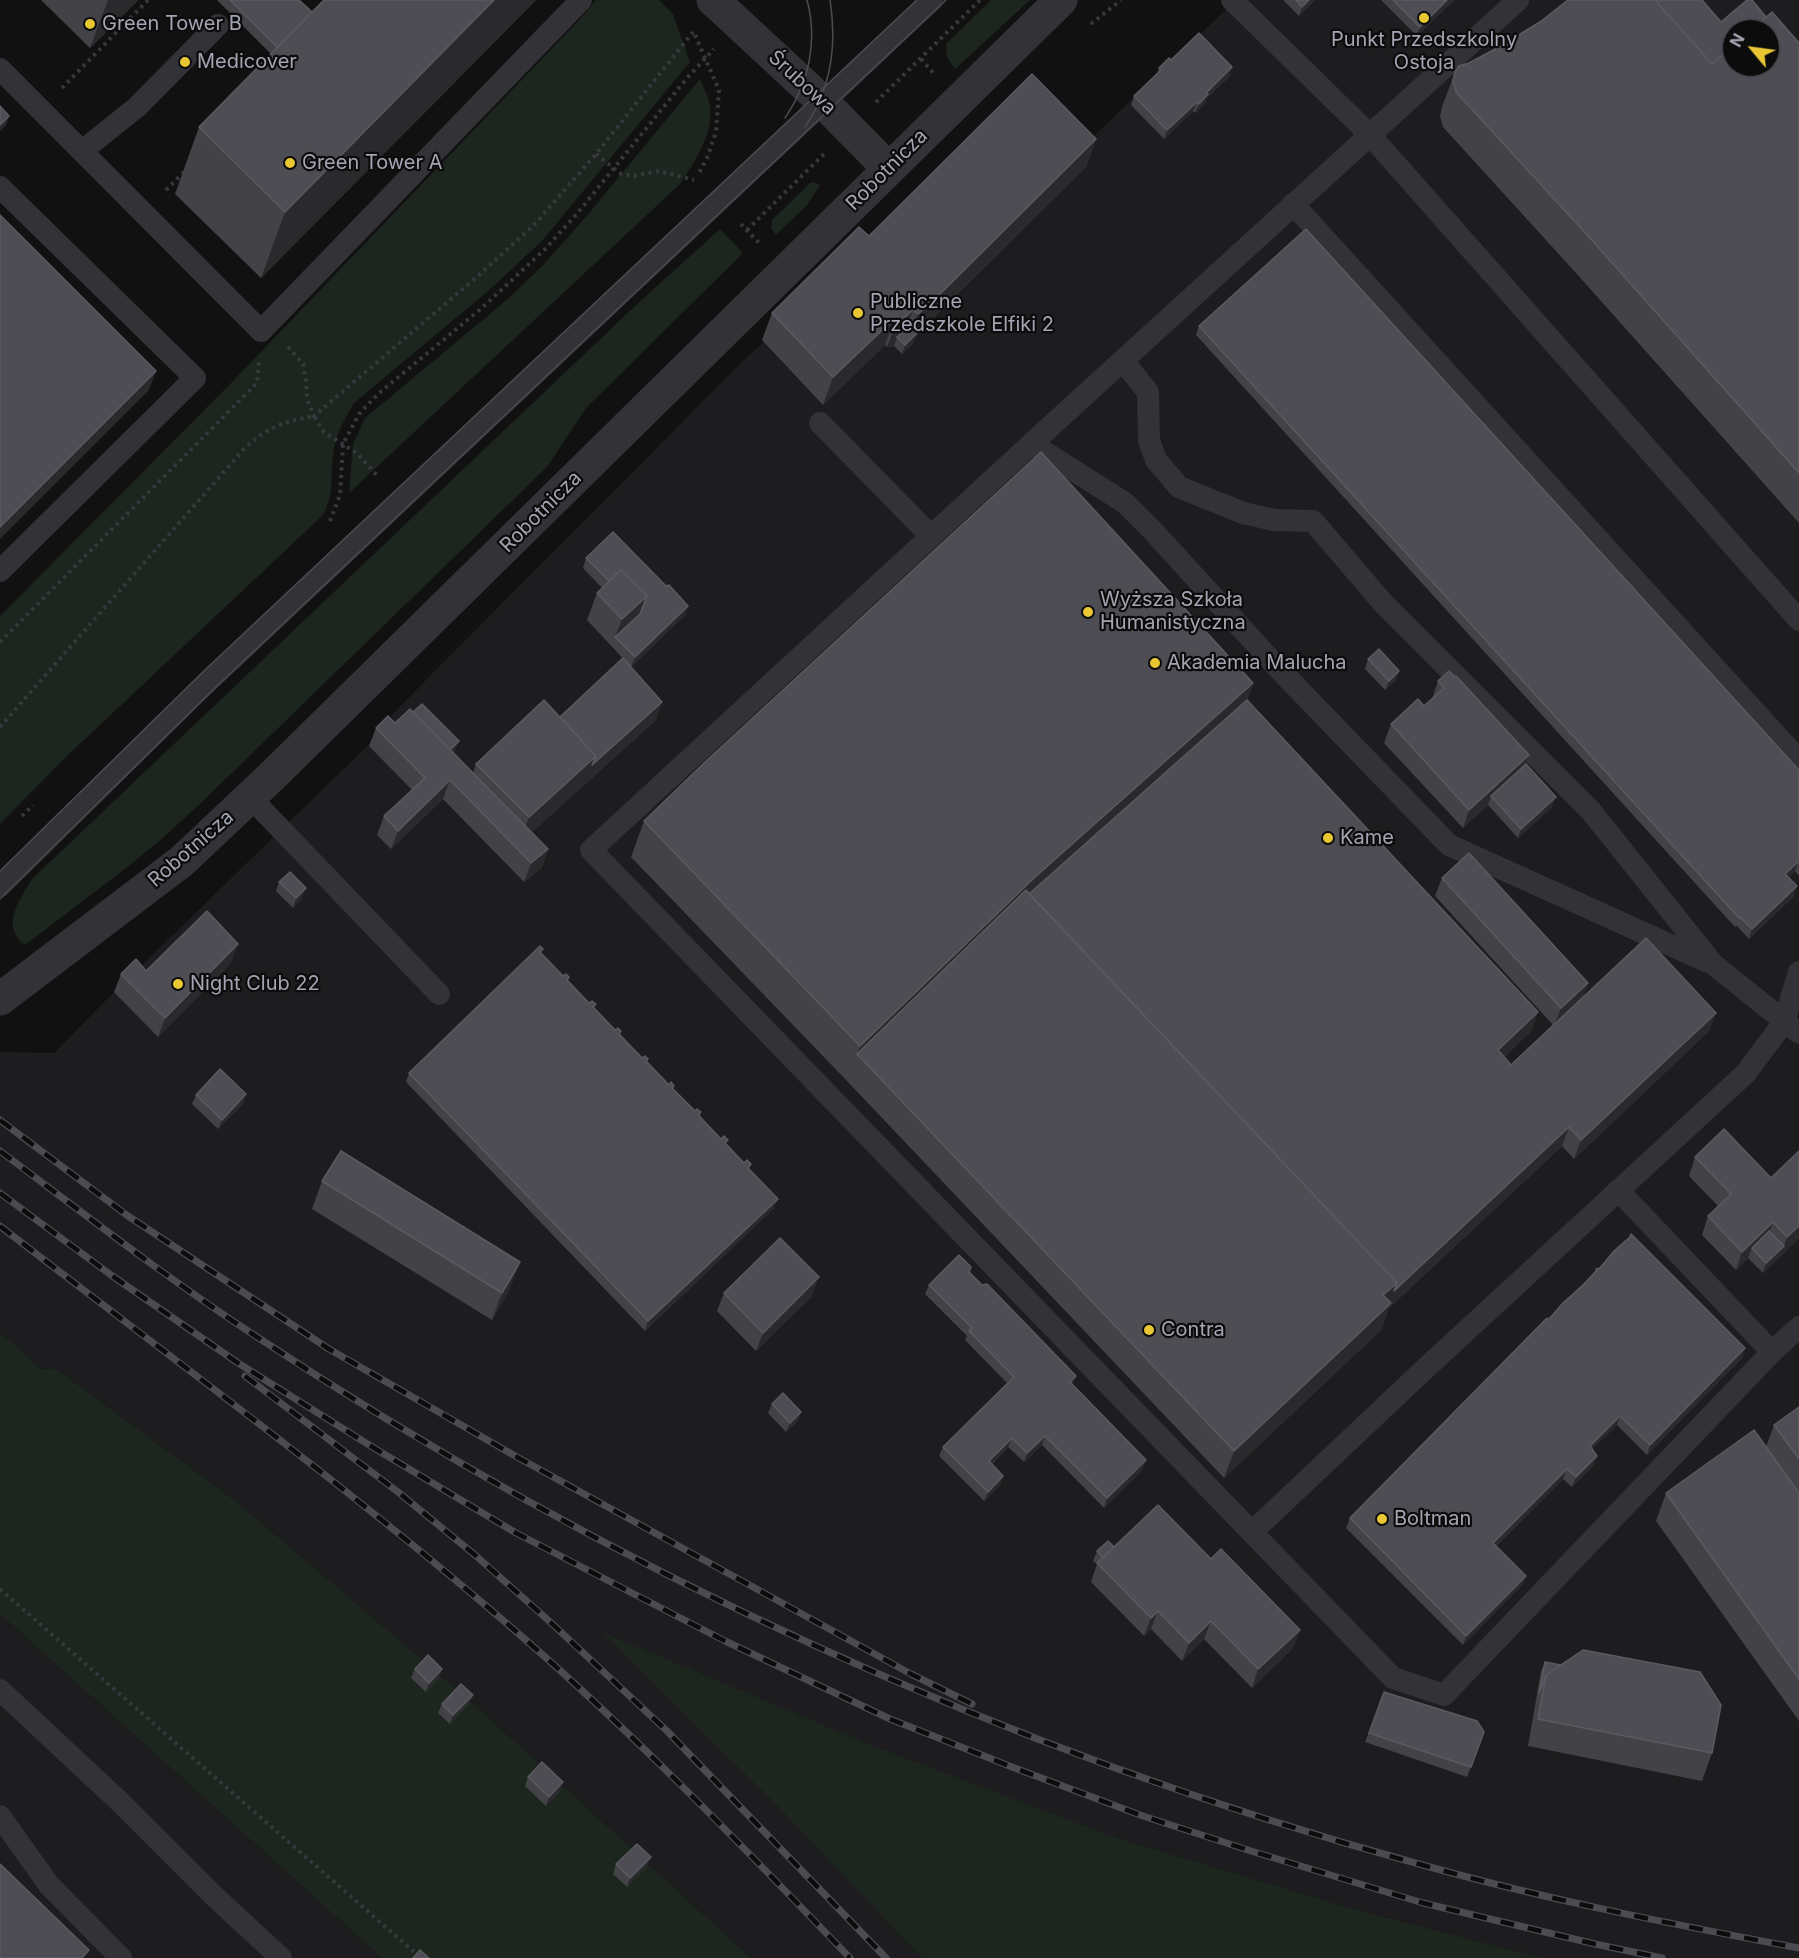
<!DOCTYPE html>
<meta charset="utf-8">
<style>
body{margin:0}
#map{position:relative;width:1799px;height:1958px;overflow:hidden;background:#111112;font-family:Inter,sans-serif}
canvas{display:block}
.north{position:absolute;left:1721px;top:18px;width:60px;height:60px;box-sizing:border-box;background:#0c0c0d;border:2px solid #48494f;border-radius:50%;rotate:299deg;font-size:16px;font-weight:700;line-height:24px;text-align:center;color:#a3a5b2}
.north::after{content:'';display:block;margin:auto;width:21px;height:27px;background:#e9c732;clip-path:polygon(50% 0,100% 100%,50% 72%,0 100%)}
</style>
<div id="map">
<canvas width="1799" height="1958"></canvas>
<div class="north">N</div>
</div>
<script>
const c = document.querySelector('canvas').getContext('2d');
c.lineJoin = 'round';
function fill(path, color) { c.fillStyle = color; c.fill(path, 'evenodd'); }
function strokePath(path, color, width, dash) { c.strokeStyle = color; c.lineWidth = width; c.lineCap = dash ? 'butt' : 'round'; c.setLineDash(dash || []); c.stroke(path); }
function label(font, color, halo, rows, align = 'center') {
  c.font = font + ' Inter,sans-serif'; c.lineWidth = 4.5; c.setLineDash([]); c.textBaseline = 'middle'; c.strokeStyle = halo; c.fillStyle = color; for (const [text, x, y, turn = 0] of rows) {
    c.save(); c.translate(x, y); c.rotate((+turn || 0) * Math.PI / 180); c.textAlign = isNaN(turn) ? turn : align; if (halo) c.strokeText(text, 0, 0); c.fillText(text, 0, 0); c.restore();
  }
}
fill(new Path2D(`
 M 1236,0 L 1799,0 L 1799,1958 L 1545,1958 L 1364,1912 L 1117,1838 L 1045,1958 L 751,1958 L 476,1706 L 233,1499 L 55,1368 L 41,1369 L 0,1332 L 0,1052 L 54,1053 L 114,992 L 394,720 L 391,716 L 424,682 L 743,361 L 1022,102 L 1074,155 ZM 1733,30 L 1769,30 L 1769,66 L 1733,66 Z
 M 0,1614 L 382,1958 L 0,1958 Z`), '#1d1d1f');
fill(new Path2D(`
 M 596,0 L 659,0 L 673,14 L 690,62 L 542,241 L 487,292 L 354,403 C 344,420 335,435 333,455 C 330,479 335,493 323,515 L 66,757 L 0,824 L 0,616 L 235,379 L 582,17 Z
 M 991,0 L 1030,0 L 955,69 L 947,57 L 946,44 Z
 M 700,79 C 703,86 707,94 709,101 C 716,132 695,161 680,184 L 349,493 L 353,444 L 365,418 L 509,298 L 544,264 L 585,218 Z
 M 813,182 L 820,185 L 808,204 L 776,235 L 771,228 L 772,220 L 810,183 Z
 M 720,229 L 743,253 L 586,408 L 547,467 L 201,803 L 157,843 L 117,875 L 25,945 C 0,928 19,899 33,878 L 635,306 Z
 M 0,1332 L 41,1369 L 55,1368 L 233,1499 L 311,1565 L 476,1706 L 751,1958 L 382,1958 L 0,1614 Z
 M 602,1632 L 873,1746 L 1117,1838 L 1364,1912 L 1545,1958 L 922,1958 L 779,1807 Z`), '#1d251f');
strokePath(new Path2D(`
 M 1091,24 L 1121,0
 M 695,35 L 719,90 L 716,132 L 707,158 L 698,175
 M 921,59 L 935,75
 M 62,88 L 148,0
 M 876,102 L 980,0
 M 596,154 L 621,174 L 634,176 L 659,171 L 694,180
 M 166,190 L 186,170
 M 741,224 L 760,244
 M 747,230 L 824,154
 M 288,347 L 303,364 L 306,382 L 307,399 L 314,416 L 478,276 L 535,224 L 596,154 L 693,32
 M 330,521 L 340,495 L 343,444 L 359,414 L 378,394 L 483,307 L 545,249 L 576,215 L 687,78 L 714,49
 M 0,642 L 257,383 L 259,362
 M 0,727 L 244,449 C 268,426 282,423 314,416 L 324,432 L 358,454 L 379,478
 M 22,816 L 33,805
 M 0,1589 L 421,1958`), '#38393e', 4, [3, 4.5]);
strokePath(new Path2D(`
 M 1232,0 L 1370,135 L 1518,0
 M 0,69 L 261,331 L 581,0
 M 82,151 L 137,107 L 218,25
 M 0,187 L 195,378 L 0,571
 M 1293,204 L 1799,760
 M 1123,361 L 1148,392 L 1149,440 L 1156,460 L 1179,487 L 1243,513 L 1274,520 L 1313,521 L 1383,603 L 1591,811 L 1713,964 L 1799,1033
 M 820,423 L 931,536
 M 1032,444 L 1125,503 L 1153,531 L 1277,667 L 1449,845 L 1708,962
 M 1799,620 L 1370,135 L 1041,435 L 591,850 L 1393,1678 L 1444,1695 L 1772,1352 L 1799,1327
 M 250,797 L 439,994
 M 0,886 L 199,690 L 932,0
 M 1618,1190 L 1772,1352
 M 1252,1532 L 1428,1366 L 1745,1074 L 1784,1022 L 1799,972
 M 0,1690 L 119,1801 L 213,1895 L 281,1958
 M 0,1816 L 49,1885 L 121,1958`), '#323237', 22);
strokePath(new Path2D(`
 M 713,0 L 823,102 L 889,169
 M 0,999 L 182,861 L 270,778 L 1061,0`), '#323237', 33);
strokePath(new Path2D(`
 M 785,118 C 809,83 818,41 807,0
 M 805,127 C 831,89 837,44 830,0
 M 0,871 L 205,670 L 917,0
 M 0,899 L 218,685 L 946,0`), '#4b4c52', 1.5);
const rail = new Path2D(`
 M 0,1120 L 128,1216 L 329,1349 L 517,1457 L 911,1674 L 972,1704
 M 0,1151 C 83,1213 164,1276 251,1333 C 609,1570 1004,1751 1419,1864 C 1544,1899 1671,1924 1799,1948
 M 0,1193 L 111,1275 L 238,1363 L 374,1448 L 516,1533 L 725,1641 L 890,1719 L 1012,1767 L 1140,1815 L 1251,1851 L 1423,1903 L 1595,1944 L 1662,1958
 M 0,1226 C 162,1351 328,1472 485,1605 C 615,1714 733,1836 850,1958
 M 245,1376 L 398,1492 L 475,1555 L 548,1620 L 667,1731 L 886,1958`);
strokePath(rail, '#4b4c52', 7);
strokePath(rail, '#0c0c0d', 4.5, [14]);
fill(new Path2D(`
 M 41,0 L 138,0 L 90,48 Z
 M 217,0 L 299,0 L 312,12 L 536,0 L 261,278 L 175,194 L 199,127 L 271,54 Z
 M 1283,0 L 1315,0 L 1299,16 Z
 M 1381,0 L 1454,0 L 1417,36 Z
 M 1766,17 L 1799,43 L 1799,523 L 1576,273 L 1443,127 L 1440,116 L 1442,107 L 1455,72 L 1721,22 Z
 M 1171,60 L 1232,67 L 1229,77 L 1207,98 L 1205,103 L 1195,113 L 1193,111 L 1164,139 L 1131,105 L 1134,96 L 1157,74 L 1159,68 Z
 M 1096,139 L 1086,167 L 917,334 L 913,343 L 902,354 L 894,346 L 887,347 L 885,345 L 823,405 L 762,340 L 772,313 L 869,236 Z
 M 1199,326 L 1799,770 L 1799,876 L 1795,871 L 1788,877 L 1794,896 L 1749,939 L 1737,926 L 1735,927 L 1196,335 Z
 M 586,558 L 666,586 L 688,606 L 685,615 L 631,667 L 587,620 L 597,593 L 602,588 L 583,568 Z
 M 1368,659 L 1396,680 L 1385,690 L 1365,669 Z
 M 1438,681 L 1529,755 L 1526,764 L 1552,807 L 1518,838 L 1488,805 L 1463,828 L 1384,743 L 1391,724 L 1424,706 L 1432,699 Z
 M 1253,683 L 1247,700 L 1532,1030 L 1504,1057 L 1511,1065 L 1553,1025 L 1435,896 L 1442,878 L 1588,983 L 1583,997 L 1716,1013 L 1709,1031 L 1574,1159 L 1562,1146 L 1389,1308 L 1381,1330 L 1224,1478 L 847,1081 L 631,857 L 644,821 Z
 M 560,717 L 656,720 L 532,832 L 548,849 L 542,867 L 524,882 L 443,799 L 391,849 L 377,835 L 384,816 L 412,790 L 369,746 L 376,728 L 395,723 L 455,751 L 453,753 L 473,773 L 476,764 Z
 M 279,882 L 302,898 L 293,908 L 276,891 Z
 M 541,953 L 589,1003 L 596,1004 L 594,1008 L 647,1062 L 669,1085 L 674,1086 L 673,1089 L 699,1115 L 749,1169 L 774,1208 L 645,1331 L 406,1082 L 409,1073 Z
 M 231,963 L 158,1037 L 114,992 L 121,974 Z
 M 246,1094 L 243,1104 L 218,1129 L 192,1104 L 196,1095 Z
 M 1695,1157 L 1799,1238 L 1763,1273 L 1748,1258 L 1736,1270 L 1702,1235 L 1708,1216 L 1718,1206 L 1689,1176 Z
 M 322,1181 L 510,1289 L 492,1320 L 312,1209 Z
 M 1600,1268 L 1745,1348 L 1742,1358 L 1647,1455 L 1617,1425 L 1592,1449 L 1594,1465 L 1572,1487 L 1563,1479 L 1496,1546 L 1526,1576 L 1522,1585 L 1463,1645 L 1346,1528 L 1350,1518 L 1595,1273 L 1596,1269 Z
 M 969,1272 L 1073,1385 L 1146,1460 L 1142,1470 L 1104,1508 L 1042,1445 L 1024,1462 L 1008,1447 L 992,1464 L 1003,1476 L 1000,1485 L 984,1501 L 939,1456 L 943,1447 L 1008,1384 L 965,1340 L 967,1336 L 925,1294 L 929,1285 Z
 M 724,1293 L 812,1296 L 756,1351 L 717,1311 Z
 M 772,1404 L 801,1412 L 797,1422 L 786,1432 L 768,1413 Z
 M 1799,1407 L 1799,1721 L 1656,1521 L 1666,1493 L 1766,1447 L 1774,1425 Z
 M 1114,1547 L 1211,1559 L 1300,1630 L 1293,1648 L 1252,1688 L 1204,1639 L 1182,1661 L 1151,1629 L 1144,1636 L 1091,1582 L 1097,1564 L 1093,1561 L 1097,1551 Z
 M 1545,1662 L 1712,1753 L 1702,1781 L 1528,1746 L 1541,1671 Z
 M 415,1669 L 442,1669 L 439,1678 L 426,1692 L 411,1678 Z
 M 1384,1692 L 1484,1732 L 1467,1777 L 1365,1742 Z
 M 442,1704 L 469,1704 L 450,1724 L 438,1713 Z
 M 528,1777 L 560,1791 L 546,1806 L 525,1786 Z
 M 616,1864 L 647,1866 L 627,1887 L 613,1874 Z`), '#424247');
fill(new Path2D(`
 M 108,0 L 138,0 L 90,48 Z
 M 494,0 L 536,0 L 261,278 L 285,212 Z
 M 1309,0 L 1315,0 L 1299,16 L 1302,7 Z
 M 1447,0 L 1454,0 L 1417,36 L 1420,27 Z
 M 1232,67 L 1229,77 L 1207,98 L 1205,103 L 1195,113 L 1199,104 L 1207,92 Z
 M 1197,102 L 1193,111 L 1164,139 L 1167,130 Z
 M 9,116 L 6,125 L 0,131 L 0,125 Z
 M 1096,139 L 1086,167 L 917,334 L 913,343 L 902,354 L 905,345 L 908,342 L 918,314 Z
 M 913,310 L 903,337 L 897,337 L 894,346 L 887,347 L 897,320 Z
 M 895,318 L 885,345 L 823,405 L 833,377 Z
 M 156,371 L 149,390 L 0,539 L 0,527 Z
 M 647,596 L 637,623 L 615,637 L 622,619 Z
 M 688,606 L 685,615 L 631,667 L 635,657 Z
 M 1399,671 L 1396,680 L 1385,690 L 1389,681 Z
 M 1253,683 L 1240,719 L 857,1054 L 860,1046 L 1034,878 Z
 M 662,702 L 656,720 L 519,844 L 529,817 L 596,756 Z
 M 459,741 L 455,751 L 441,765 L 444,756 Z
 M 1529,755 L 1522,774 L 1491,796 L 1488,805 L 1463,828 L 1469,810 Z
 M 450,780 L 443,799 L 391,849 L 398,831 Z
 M 1556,797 L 1552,807 L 1518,838 L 1521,829 Z
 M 548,849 L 542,867 L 524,882 L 531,863 Z
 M 1798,862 L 1795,871 L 1782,883 L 1785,874 Z
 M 1797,886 L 1794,896 L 1749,939 L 1752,929 Z
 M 306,888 L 302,898 L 293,908 L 296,898 Z
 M 238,944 L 231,963 L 158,1037 L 165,1018 Z
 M 1588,983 L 1582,1001 L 1554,1026 L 1561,1008 Z
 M 1538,1012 L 1532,1030 L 1491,1069 L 1498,1050 Z
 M 1716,1013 L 1709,1031 L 1574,1159 L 1581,1140 Z
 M 246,1094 L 243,1104 L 218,1129 L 222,1120 Z
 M 1569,1127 L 1562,1146 L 1389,1308 L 1381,1330 L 1224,1478 L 1234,1451 L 1383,1295 Z
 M 778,1199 L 774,1208 L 645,1331 L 648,1321 Z
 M 1773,1222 L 1766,1241 L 1752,1248 L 1748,1258 L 1736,1270 L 1742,1252 Z
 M 1799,1226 L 1799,1238 L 1781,1256 L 1787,1237 Z
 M 1784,1246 L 1781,1256 L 1763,1273 L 1766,1263 Z
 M 520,1262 L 510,1289 L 492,1320 L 502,1293 Z
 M 819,1277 L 812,1296 L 756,1351 L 763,1333 Z
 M 1745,1348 L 1742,1358 L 1647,1455 L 1650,1445 Z
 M 1076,1376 L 1073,1385 L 1070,1382 Z
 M 801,1412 L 797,1422 L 786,1432 L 790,1423 Z
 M 1620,1416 L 1617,1425 L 1586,1455 L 1590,1446 Z
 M 1045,1436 L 1042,1445 L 1024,1462 L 1027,1453 Z
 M 1012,1438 L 1008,1447 L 985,1470 L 989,1461 Z
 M 1597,1456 L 1594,1465 L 1572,1487 L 1576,1477 Z
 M 1146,1460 L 1142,1470 L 1104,1508 L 1107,1498 Z
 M 1567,1469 L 1563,1479 L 1489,1552 L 1493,1543 Z
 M 1003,1476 L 1000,1485 L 984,1501 L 988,1492 Z
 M 1526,1576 L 1522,1585 L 1463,1645 L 1466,1636 Z
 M 1158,1611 L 1151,1629 L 1144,1636 L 1151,1618 Z
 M 1211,1621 L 1204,1639 L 1182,1661 L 1189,1643 Z
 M 1300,1630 L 1293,1648 L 1252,1688 L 1258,1669 Z
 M 442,1669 L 439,1678 L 426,1692 L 429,1683 Z
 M 473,1695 L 469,1704 L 450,1724 L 453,1715 Z
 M 563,1782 L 560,1791 L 546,1806 L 549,1797 Z
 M 651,1857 L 647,1866 L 627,1887 L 630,1878 Z`), '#2a2a2d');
const building = new Path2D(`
 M 230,0 L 299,0 L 312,12 L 277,47 Z
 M 324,0 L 494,0 L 285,212 L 199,127 Z
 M 1296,0 L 1309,0 L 1302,7 Z
 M 1393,0 L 1447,0 L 1420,27 Z
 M 1568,0 L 1655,0 L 1712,64 L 1733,46 L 1733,66 L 1769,66 L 1769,30 L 1751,30 L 1772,12 L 1799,43 L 1799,473 L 1589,237 L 1456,92 L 1453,81 L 1455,72 L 1459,66 L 1469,63 L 1499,47 L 1540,22 Z
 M 1655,0 L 1702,0 L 1721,22 L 1747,0 L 1752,0 L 1766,17 L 1751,30 L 1733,30 L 1733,46 L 1712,64 Z
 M 1199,33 L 1232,67 L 1207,92 L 1208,94 L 1199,104 L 1197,102 L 1167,130 L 1134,96 L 1161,70 L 1159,68 L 1169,58 L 1171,60 Z
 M 1032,74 L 1096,139 L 933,301 L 918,314 L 913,310 L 903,319 L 897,320 L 895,318 L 833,377 L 772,313 L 859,227 L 869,236 Z
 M 0,106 L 9,116 L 0,125 Z
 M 0,215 L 156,371 L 0,527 Z
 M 1306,229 L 1799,770 L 1799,863 L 1798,862 L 1785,874 L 1797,886 L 1752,929 L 1740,917 L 1739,918 L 1199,326 Z
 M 916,327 L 917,333 L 905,345 L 897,337 L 906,328 L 911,332 Z
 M 1041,452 L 1253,683 L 1034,878 L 860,1046 L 644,821 L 705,762 Z
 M 613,532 L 666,586 L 669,585 L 688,606 L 635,657 L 615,637 L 640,614 L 647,596 L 621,570 L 609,581 L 586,558 Z
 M 621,570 L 647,596 L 622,619 L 597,593 Z
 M 1379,649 L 1399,671 L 1389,681 L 1368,659 Z
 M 623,658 L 662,702 L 592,765 L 596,756 L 560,717 Z
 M 1449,671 L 1455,677 L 1456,676 L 1529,755 L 1469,810 L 1391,724 L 1418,699 L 1424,706 L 1444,688 L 1438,681 Z
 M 544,700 L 596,756 L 529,817 L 476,764 Z
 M 1247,700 L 1538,1012 L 1498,1050 L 1511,1065 L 1646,938 L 1716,1013 L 1581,1140 L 1569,1127 L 1394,1291 L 1397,1283 L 1029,894 Z
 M 422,704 L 459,741 L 450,750 L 413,712 Z
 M 410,709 L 548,849 L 531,863 L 450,780 L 398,831 L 384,816 L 425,778 L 376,728 L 388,716 L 395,723 Z
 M 1526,764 L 1556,797 L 1521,829 L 1491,796 Z
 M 1469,853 L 1588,983 L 1561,1008 L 1442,878 Z
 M 290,872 L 306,888 L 296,898 L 279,882 Z
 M 1026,890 L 1397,1283 L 1383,1295 L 1391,1303 L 1234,1451 L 857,1054 Z
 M 207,911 L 238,944 L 165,1018 L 121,974 L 136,959 L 146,971 Z
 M 540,946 L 543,949 L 540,952 L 563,976 L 566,974 L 569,977 L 567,980 L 589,1003 L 592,1001 L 596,1004 L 593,1007 L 615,1030 L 618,1028 L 621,1031 L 619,1034 L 642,1058 L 645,1056 L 648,1059 L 646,1061 L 669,1085 L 671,1082 L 674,1086 L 672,1088 L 695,1111 L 697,1109 L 701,1112 L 699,1114 L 700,1117 L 721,1139 L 724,1136 L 728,1140 L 725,1143 L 744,1163 L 747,1160 L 751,1164 L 748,1168 L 778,1199 L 648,1321 L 409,1073 Z
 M 220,1069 L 246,1094 L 222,1120 L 196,1095 Z
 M 1724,1129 L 1771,1178 L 1799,1151 L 1799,1226 L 1787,1237 L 1773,1222 L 1742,1252 L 1708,1216 L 1731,1194 L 1695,1157 Z
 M 341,1151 L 520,1262 L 502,1293 L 322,1181 Z
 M 1769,1231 L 1784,1246 L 1766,1263 L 1752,1248 Z
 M 1631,1234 L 1745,1348 L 1650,1445 L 1620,1416 L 1590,1446 L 1597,1456 L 1576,1477 L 1567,1469 L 1493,1543 L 1526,1576 L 1466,1636 L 1350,1518 L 1546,1319 L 1550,1318 L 1563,1303 L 1583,1285 L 1597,1270 L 1596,1269 L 1600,1268 L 1614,1251 L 1630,1237 Z
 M 780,1238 L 819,1277 L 763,1333 L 724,1293 Z
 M 959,1255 L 971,1267 L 969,1272 L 982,1285 L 987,1284 L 1076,1376 L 1070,1382 L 1146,1460 L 1107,1498 L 1045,1436 L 1027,1453 L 1012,1438 L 989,1461 L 1003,1476 L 988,1492 L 943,1447 L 1014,1377 L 969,1331 L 972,1328 L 929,1285 Z
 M 783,1393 L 801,1412 L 790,1423 L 772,1404 Z
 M 1799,1407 L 1799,1459 L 1774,1425 Z
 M 1754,1430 L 1799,1493 L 1799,1679 L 1666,1493 Z
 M 1158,1505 L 1211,1559 L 1221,1549 L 1300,1630 L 1258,1669 L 1211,1621 L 1189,1643 L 1158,1611 L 1151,1618 L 1097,1563 Z
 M 1108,1541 L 1114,1547 L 1103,1558 L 1097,1551 Z
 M 1583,1650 L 1700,1672 L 1721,1705 L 1712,1753 L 1538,1719 L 1546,1675 Z
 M 428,1655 L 442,1669 L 429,1683 L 415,1669 Z
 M 1545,1662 L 1561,1665 L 1546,1675 L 1539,1693 Z
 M 461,1684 L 473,1695 L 453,1715 L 442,1704 Z
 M 1384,1692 L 1477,1721 L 1484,1732 L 1471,1767 L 1369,1733 Z
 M 542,1762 L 563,1782 L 549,1797 L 528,1777 Z
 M 637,1844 L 651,1857 L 630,1878 L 616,1864 Z
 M 0,1864 L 89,1950 L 82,1958 L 0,1958 Z
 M 420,1950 L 429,1958 L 413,1958 Z`);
fill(building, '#4d4d53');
strokePath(building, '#5a5b62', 1.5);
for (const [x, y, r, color] of [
 [1424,18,6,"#e9c732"],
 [90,24,6,"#e9c732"],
 [185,62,6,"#e9c732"],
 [290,163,6,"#e9c732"],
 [858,313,6,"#e9c732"],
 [1088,612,6,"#e9c732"],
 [1155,663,6,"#e9c732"],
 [1328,838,6,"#e9c732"],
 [178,984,6,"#e9c732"],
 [1149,1330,6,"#e9c732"],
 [1382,1519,6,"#e9c732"]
]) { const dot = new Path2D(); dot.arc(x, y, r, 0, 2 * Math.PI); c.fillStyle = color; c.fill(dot); strokePath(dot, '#0c0c0d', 2); }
label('20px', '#a3a5b2', '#0c0c0d', [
 ["Green Tower B",102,24],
 ["Punkt Przedszkolny",1424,40,"center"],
 ["Ostoja",1424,63,"center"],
 ["Medicover",197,62],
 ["Green Tower A",302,163],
 ["Publiczne",870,302],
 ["Przedszkole Elfiki 2",870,325],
 ["Wyższa Szkoła",1100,600],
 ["Humanistyczna",1100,623],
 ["Akademia Malucha",1167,663],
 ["Kame",1340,838],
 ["Night Club 22",190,984],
 ["Contra",1161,1330],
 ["Boltman",1394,1519]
], 'left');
label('20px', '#a3a5b2', '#0c0c0d', [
 ["Śrubowa",802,83,43],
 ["Robotnicza",887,170,-45],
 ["Robotnicza",541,512,-45],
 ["Robotnicza",191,849,-41]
]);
</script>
